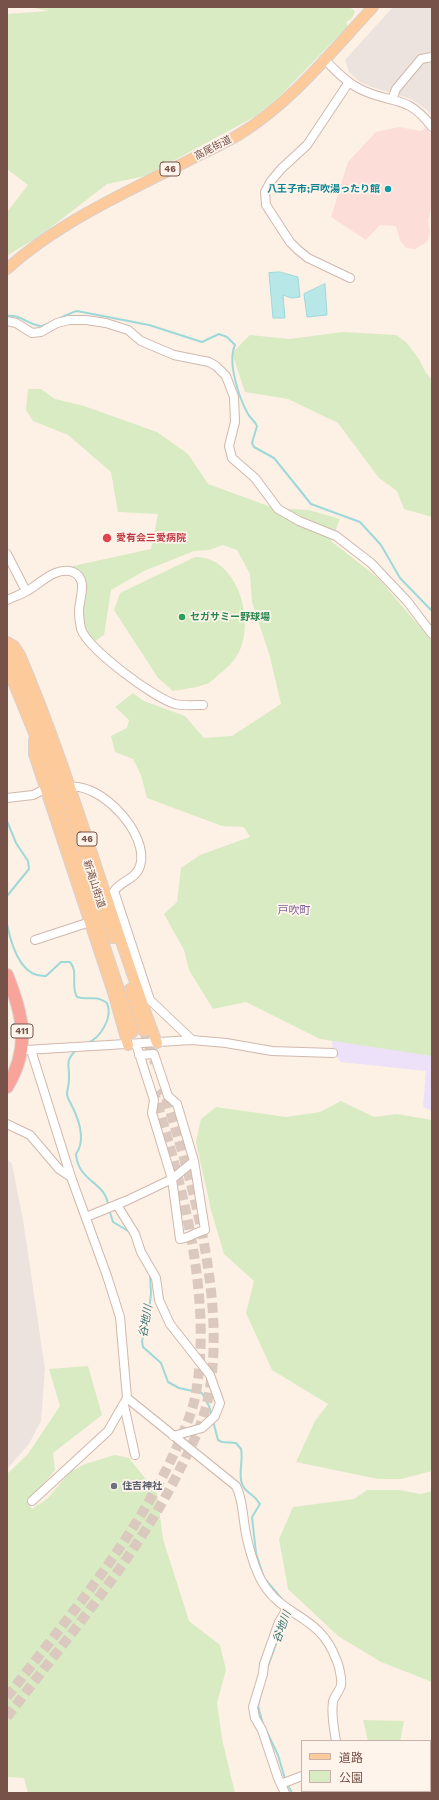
<!DOCTYPE html>
<meta charset="utf-8">
<style>
body{margin:0}
#map{position:relative;width:439px;height:1800px;overflow:hidden;background:#fdf0e5;font-family:"Work Sans","Noto Sans JP",sans-serif}
canvas{display:block}
.frame{position:absolute;inset:0;border:8px solid #765249;pointer-events:none}
.legend{position:absolute;left:301px;top:1740px;width:130px;height:52px;box-sizing:border-box;background:#fff4eb;border:1px solid #c8b3aa;margin:0;padding:5px 7px;list-style:none;font-size:12px;color:#765249}
.legend li{display:flex;align-items:center;gap:8px;height:20px}
.legend b{width:20px;border:1px solid #c8b3aa}
</style>
<div id="map">
<canvas width="439" height="1800"></canvas>
<div class="frame"></div>
<ul class="legend">
<li><b style="height:5px;background:#fdca9c"></b>道路</li>
<li><b style="height:11px;background:#d9ebc3"></b>公園</li>
</ul>
</div>
<script>
const c = document.querySelector('canvas').getContext('2d');
c.lineJoin = 'round';
function fill(path, color) { c.fillStyle = color; c.fill(path, 'evenodd'); }
function strokePath(path, color, width, dash) { c.strokeStyle = color; c.lineWidth = width; c.lineCap = dash ? 'butt' : 'round'; c.setLineDash(dash || []); c.stroke(path); }
function label(font, color, halo, rows, align = 'center') {
  c.font = font + ' "Work Sans","Noto Sans JP",sans-serif'; c.lineWidth = 3.5; c.setLineDash([]); c.textBaseline = 'middle'; c.strokeStyle = halo; c.fillStyle = color; for (const [text, x, y, turn = 0] of rows) {
    c.save(); c.translate(x, y); c.rotate((+turn || 0) * Math.PI / 180); c.textAlign = isNaN(turn) ? turn : align; if (halo) c.strokeText(text, 0, 0); c.fillText(text, 0, 0); c.restore();
  }
}
fill(new Path2D(`
 M 399,127 L 421,131 L 426,128 L 432,135 L 432,205 L 428,221 L 430,232 L 427,242 L 415,249 L 406,248 L 400,240 L 396,226 L 380,225 L 366,240 L 331,217 L 348,162 L 376,132 Z`), '#fdddd8');
fill(new Path2D(`
 M 393,7 L 432,7 L 432,116 L 427,110 L 411,99 L 369,86 L 360,82 L 349,72 L 345,60 Z
 M 7,1159 L 12,1164 L 23,1220 L 45,1369 L 41,1421 L 29,1444 L 7,1469 Z`), '#ece3df');
fill(new Path2D(`
 M 332,1041 L 432,1051 L 432,1111 L 423,1107 L 426,1071 L 341,1062 L 333,1053 Z`), '#ede1f9');
fill(new Path2D(`
 M 30,7 L 349,7 L 355,11 L 352,18 L 346,22 L 348,26 L 278,98 L 256,116 L 145,176 L 107,184 L 41,235 L 8,255 L 7,212 L 28,185 L 7,169 L 7,14 L 49,11 Z
 M 343,332 L 396,335 L 406,342 L 419,359 L 426,373 L 432,380 L 432,517 L 404,509 L 397,491 L 379,478 L 338,423 L 288,399 L 245,392 L 232,353 L 250,335 L 289,339 Z
 M 28,389 L 41,389 L 55,399 L 84,406 L 157,432 L 188,454 L 208,484 L 274,508 L 309,510 L 340,519 L 331,541 L 378,578 L 432,641 L 432,1056 L 320,1039 L 246,1002 L 213,1009 L 189,970 L 184,950 L 164,914 L 177,902 L 181,868 L 200,855 L 250,837 L 244,827 L 222,826 L 147,798 L 141,775 L 133,759 L 115,752 L 111,736 L 127,728 L 129,720 L 115,707 L 133,693 L 144,701 L 185,716 L 204,738 L 232,736 L 281,704 L 270,657 L 252,602 L 250,574 L 237,550 L 223,545 L 209,550 L 194,551 L 144,571 L 111,590 L 104,635 L 94,642 L 84,625 L 83,596 L 73,566 L 151,549 L 158,514 L 118,512 L 111,472 L 68,435 L 33,421 L 26,410 Z
 M 195,557 C 236,556 255,617 240,650 C 236,659 227,669 218,675 C 215,678 210,683 206,684 C 196,688 183,689 173,691 L 158,678 L 114,610 L 120,593 Z
 M 341,1101 L 374,1117 L 397,1114 L 432,1120 L 432,1471 L 401,1479 L 378,1479 L 296,1462 L 315,1421 L 328,1404 L 272,1370 L 246,1313 L 254,1281 L 224,1254 L 211,1210 L 196,1142 L 201,1119 L 216,1107 L 286,1117 L 320,1112 Z
 M 88,1366 L 102,1415 L 53,1453 L 55,1470 L 28,1503 L 32,1509 L 48,1498 L 70,1472 L 85,1464 L 115,1455 L 129,1458 L 157,1493 L 163,1539 L 189,1621 L 220,1645 L 226,1670 L 217,1703 L 222,1739 L 235,1793 L 28,1793 L 24,1778 L 7,1777 L 7,1474 L 28,1454 L 60,1406 L 49,1369 Z
 M 367,1490 L 399,1490 L 421,1494 L 432,1491 L 432,1682 L 381,1662 L 338,1636 L 288,1589 L 279,1539 L 293,1507 L 354,1499 Z
 M 363,1720 L 404,1721 L 400,1741 L 368,1741 Z
 M 430,1746 L 432,1746 L 432,1793 L 375,1793 L 374,1791 L 430,1791 Z`), '#d9ebc3');
const water = new Path2D(`
 M 280,272 L 298,277 L 300,297 L 291,298 L 283,295 L 285,318 L 273,318 L 269,273 Z
 M 325,284 L 327,315 L 307,317 L 304,294 Z`);
fill(water, '#b8e7e7');
strokePath(water, '#9ed9d9', 1);
strokePath(new Path2D(`
 M 7,316 C 20,314 27,324 40,326 C 45,327 68,313 77,311 L 149,325 L 202,342 L 219,334 L 227,337 L 235,345 C 227,362 239,398 248,414 C 250,418 255,421 257,426 L 252,443 L 254,447 L 274,458 L 311,504 L 360,522 L 381,545 L 400,578 L 432,611
 M 7,821 L 16,843 L 28,861 L 29,869 L 7,896
 M 7,924 C 11,944 20,978 46,976 L 61,962 L 70,962 C 79,973 70,985 77,997 C 90,1001 95,994 107,1003 C 113,1017 101,1038 87,1043
 M 75,1051 C 64,1063 70,1066 69,1079 C 69,1085 67,1090 67,1095 C 68,1099 70,1102 72,1106 C 79,1120 86,1140 76,1154 C 78,1182 106,1182 108,1205
 M 109,1209 L 113,1222 L 130,1232
 M 150,1275 L 151,1293 L 149,1312 L 142,1341 L 143,1347 L 161,1363 L 168,1382 L 179,1388 L 202,1393 L 209,1406 L 212,1416
 M 213,1421 L 218,1440 L 222,1442 L 236,1443 L 241,1449 C 244,1461 236,1478 245,1489 C 250,1495 254,1494 260,1504 L 252,1517 L 256,1553 L 264,1578 L 282,1599
 M 263,1724 L 258,1706 L 268,1666 L 286,1617
 M 266,1730 L 278,1755 L 285,1779
 M 287,1783 L 292,1793`), '#9ed9d9', 2);
strokePath(new Path2D(`
 M 144,1031 L 155,1063
 M 7,1697 C 65,1621 129,1547 171,1460 C 180,1440 190,1420 195,1398 C 214,1300 182,1186 154,1092
 M 7,1717 C 68,1636 138,1556 182,1465 C 192,1445 202,1425 207,1403 C 229,1307 192,1180 163,1088`), '#dbc8be', 10, [10, 5]);
const minor = new Path2D(`
 M 324,59 C 335,70 346,82 360,89 C 392,105 406,93 432,127
 M 349,82 L 307,145 L 281,169 L 271,181 L 265,192 L 266,205 L 290,242 L 298,250 L 308,258 L 350,278
 M 392,99 L 396,89 L 421,59 L 432,57
 M 7,321 L 16,323 L 32,333 L 41,332 L 57,323 L 69,320 L 86,320 L 106,323 L 128,330 L 141,341 L 174,355 L 209,362 L 216,366 L 226,376 L 234,397 L 235,422 L 229,446 L 232,458 L 255,478 L 278,509 L 299,521 L 336,536 L 371,563 L 407,601 L 432,634
 M 7,554 L 26,591
 M 7,600 C 13,597 20,595 27,591 C 40,584 55,566 73,572 C 89,579 79,599 79,611 C 79,616 80,624 81,629 C 89,650 154,698 175,704 C 183,706 194,705 203,705
 M 70,787 C 100,782 150,834 140,866 C 136,879 121,881 114,891 L 150,1000 L 192,1040
 M 7,798 L 33,795 L 45,789
 M 35,940 L 90,922
 M 136,1044 L 154,1100 L 152,1113 L 172,1179 L 180,1239 C 189,1238 196,1232 205,1230 L 194,1161
 M 26,1050 L 192,1040 L 226,1043 L 272,1051 L 333,1053
 M 31,1050 L 71,1177 L 107,1276 L 120,1317 L 127,1398 L 108,1431 L 32,1501
 M 7,1124 L 30,1135 L 59,1169 L 71,1177
 M 117,1205 L 135,1234 L 141,1252 L 156,1278 L 159,1300 L 170,1324 L 210,1375 L 220,1403 L 215,1416 L 202,1428 L 173,1436
 M 86,1217 L 128,1200 L 172,1179 L 194,1161 L 177,1104 L 168,1096 L 154,1054 L 139,1055
 M 127,1398 L 236,1486 C 242,1498 242,1508 244,1521 C 246,1539 254,1570 264,1585 C 285,1618 320,1615 336,1659 C 339,1665 342,1679 341,1685 C 340,1691 334,1696 333,1702 C 331,1714 334,1729 336,1741
 M 124,1405 L 135,1455
 M 281,1784 L 302,1776
 M 285,1793 L 278,1778 L 262,1730 L 255,1718 L 253,1707 L 263,1674 L 264,1664 L 279,1622 L 287,1609`);
const major = new Path2D(`
 M 7,269 C 54,226 121,194 178,166 C 198,155 220,146 240,134 C 292,102 331,52 373,7
 M 7,642 L 14,646 L 20,655 C 74,781 108,915 157,1043
 M 7,649 C 52,741 80,841 113,938
 M 7,667 L 34,733 L 133,1032
 M 34,740 L 34,754 L 113,992 L 128,1045
 M 130,989 L 144,1031`);
const highway = new Path2D(`
 M 7,975 C 23,1015 31,1047 7,1087`);
strokePath(minor, '#d1b8ad', 10);
strokePath(major, '#d9cfcc', 12);
strokePath(highway, '#d9cfcc', 14);
strokePath(minor, '#fff', 8);
strokePath(major, '#fdca9c', 10);
strokePath(highway, '#f8a49a', 12);
for (const [x, y, r, color] of [
 [388,189,4,"#0f9aa8"],
 [107,538,5,"#e0444e"],
 [182,617,4,"#2e9e5b"],
 [114,1486,4,"#6b7280"]
]) { const dot = new Path2D(); dot.arc(x, y, r, 0, 2 * Math.PI); c.fillStyle = color; c.fill(dot); strokePath(dot, '#fff4eb', 1.5); }
for (const [x, y, w] of [
 [170,169,20],
 [87,839,20],
 [22,1031,22]
]) { const box = new Path2D(); box.roundRect(x - w / 2, y - 7, w, 14, 3); c.fillStyle = '#fff4eb'; c.fill(box); strokePath(box, '#765249', 1); }
label('bold 9px', '#765249', null, [
 ["46",170,169],
 ["46",87,839],
 ["411",22,1031]
]);
label('10px', '#765249', '#fff4eb', [
 ["高尾街道",213,148,-27],
 ["新滝山街道",94,884,72]
]);
label('bold 10px', '#0d838f', '#fff4eb', [
 ["八王子市;戸吹湯ったり館",380,189]
], 'right');
label('bold 10px', '#be3a42', '#fff4eb', [
 ["愛有会三愛病院",116,538]
], 'left');
label('bold 10px', '#27864d', '#fff4eb', [
 ["セガサミー野球場",190,617]
], 'left');
label('bold 10px', '#5b616d', '#fff4eb', [
 ["住吉神社",122,1486]
], 'left');
label('11px', '#80649a', '#fff4eb', [
 ["戸吹町",294,911]
]);
label('italic 11px', '#3a7475', '#fff4eb', [
 ["谷地川",146,1321,-80],
 ["谷地川",282,1627,-70]
]);
</script>
